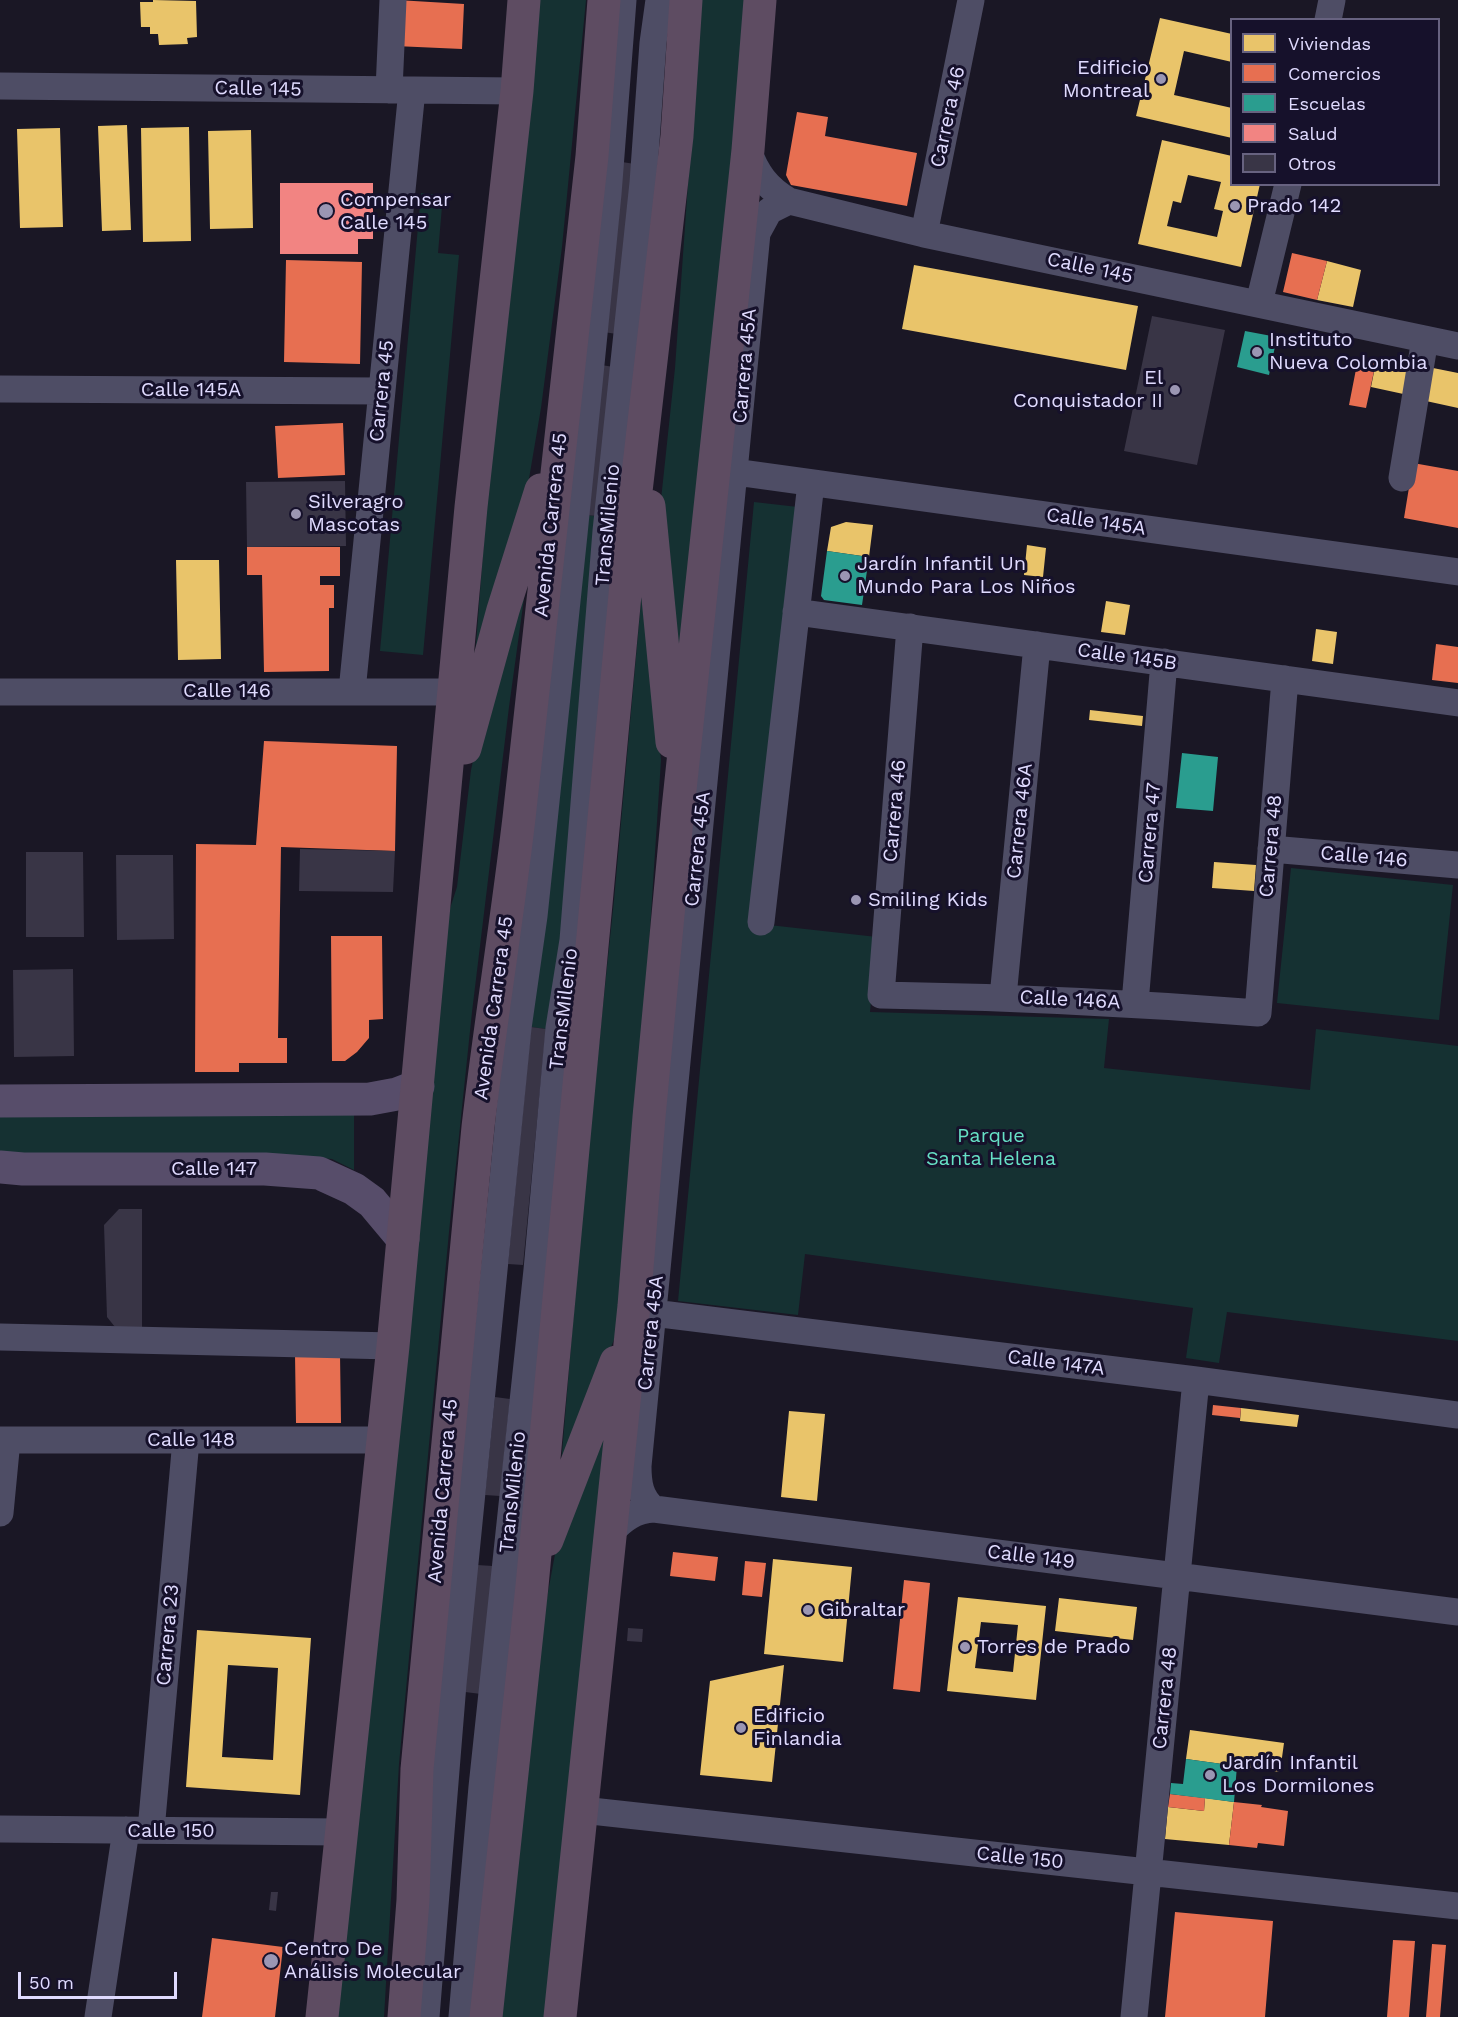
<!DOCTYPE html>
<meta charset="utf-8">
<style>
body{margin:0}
#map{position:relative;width:1458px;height:2017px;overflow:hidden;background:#1a1725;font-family:"Work Sans",sans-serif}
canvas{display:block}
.legend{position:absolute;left:1230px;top:18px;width:210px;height:168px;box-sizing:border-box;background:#16112b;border:2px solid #676280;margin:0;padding:8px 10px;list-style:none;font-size:18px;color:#e0dbff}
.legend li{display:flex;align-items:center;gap:12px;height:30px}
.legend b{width:30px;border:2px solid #676280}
.scale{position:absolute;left:18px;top:1972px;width:159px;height:27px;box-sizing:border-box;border:3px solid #e0dbff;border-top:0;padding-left:8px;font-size:18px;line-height:21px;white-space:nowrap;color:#e0dbff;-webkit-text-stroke:4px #16112b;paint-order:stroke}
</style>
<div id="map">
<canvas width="1458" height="2017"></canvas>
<ul class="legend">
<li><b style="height:16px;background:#e9c46a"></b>Viviendas</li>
<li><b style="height:16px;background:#e76f51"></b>Comercios</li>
<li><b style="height:16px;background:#2a9d8f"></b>Escuelas</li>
<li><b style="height:16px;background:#f28482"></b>Salud</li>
<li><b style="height:16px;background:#393546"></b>Otros</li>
</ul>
<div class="scale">50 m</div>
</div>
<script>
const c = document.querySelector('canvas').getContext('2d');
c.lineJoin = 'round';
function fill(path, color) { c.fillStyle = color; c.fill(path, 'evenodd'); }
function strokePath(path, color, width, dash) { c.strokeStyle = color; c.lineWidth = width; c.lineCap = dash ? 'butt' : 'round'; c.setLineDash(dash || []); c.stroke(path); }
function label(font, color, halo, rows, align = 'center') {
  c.font = font + ' "Work Sans",sans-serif'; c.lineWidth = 6; c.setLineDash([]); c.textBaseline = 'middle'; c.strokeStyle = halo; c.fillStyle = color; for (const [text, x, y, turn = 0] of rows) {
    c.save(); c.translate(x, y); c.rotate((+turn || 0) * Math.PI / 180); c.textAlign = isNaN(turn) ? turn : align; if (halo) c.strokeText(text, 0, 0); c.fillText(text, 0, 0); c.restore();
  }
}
fill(new Path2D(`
 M 535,0 L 586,0 L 562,247 L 541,408 L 522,520 L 475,657 L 497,370 Z
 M 701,0 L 749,0 L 677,703 L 660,509 L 675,368 Z
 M 421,193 L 443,195 L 438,253 L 459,255 L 423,655 L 380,651 Z
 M 754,502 L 798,507 L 751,923 L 877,937 L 870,1012 L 1109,1019 L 1104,1068 L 1310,1090 L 1316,1029 L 1458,1046 L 1458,1341 L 1227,1312 L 1219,1363 L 1186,1358 L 1193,1308 L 805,1254 L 798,1315 L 678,1301 Z
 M 584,515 L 598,516 L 564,944 L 546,1029 L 531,1027 Z
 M 643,579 L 661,760 L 640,1084 L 622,1319 L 560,1477 L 585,1177 L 614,900 Z
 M 526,584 L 509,707 L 472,1012 L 449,1232 L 399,1764 L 384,2017 L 334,2017 L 441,936 L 457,887 L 471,770 L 491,678 Z
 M 1291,868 L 1453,885 L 1439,1020 L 1277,1003 Z
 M 354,1111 L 354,1170 L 332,1159 L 289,1156 L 34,1156 L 0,1151 L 0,1115 Z
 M 614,1394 L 550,2017 L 499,2017 L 540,1636 L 557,1543 Z`), '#153132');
fill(new Path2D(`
 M 153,0 L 196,1 L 197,37 L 187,38 L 188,44 L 159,45 L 158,34 L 150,34 L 150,27 L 141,27 L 140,2 L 153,2 Z
 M 1160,18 L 1232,34 L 1232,62 L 1184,51 L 1174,95 L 1232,108 L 1232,138 L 1136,116 Z
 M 127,125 L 131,230 L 102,231 L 98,126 Z
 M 189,127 L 191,241 L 143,242 L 141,128 Z
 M 60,128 L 63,227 L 20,228 L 17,129 Z
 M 251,130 L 253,228 L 210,229 L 208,131 Z
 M 1162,140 L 1232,156 L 1232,184 L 1260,184 L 1241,267 L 1138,244 ZM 1188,175 L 1221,182 L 1214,209 L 1223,211 L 1217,237 L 1167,226 L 1173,201 L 1181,203 Z
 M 1327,261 L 1361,270 L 1353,307 L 1317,300 Z
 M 914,265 L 1138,306 L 1126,370 L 902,329 Z
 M 1376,362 L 1413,370 L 1408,395 L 1371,387 Z
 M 1433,368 L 1458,373 L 1458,408 L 1426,401 Z
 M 846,522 L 873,525 L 869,557 L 827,551 L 831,527 Z
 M 1027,545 L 1046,548 L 1043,577 L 1024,575 Z
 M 176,560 L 219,560 L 221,659 L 178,660 Z
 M 1106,601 L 1130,605 L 1125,635 L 1101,632 Z
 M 1316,629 L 1337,632 L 1333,664 L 1312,661 Z
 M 1090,710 L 1143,716 L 1142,726 L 1089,720 Z
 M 1214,862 L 1256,865 L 1254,891 L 1212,888 Z
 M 1241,1408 L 1299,1415 L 1297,1427 L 1240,1421 Z
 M 789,1411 L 825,1414 L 817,1501 L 781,1497 Z
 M 773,1559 L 852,1567 L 843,1662 L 764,1654 Z
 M 958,1597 L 1046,1606 L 1036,1700 L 947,1691 ZM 981,1622 L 1018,1625 L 1013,1672 L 975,1668 Z
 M 1059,1598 L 1137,1607 L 1133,1640 L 1055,1631 Z
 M 197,1630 L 311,1638 L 300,1795 L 186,1787 ZM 228,1665 L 278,1668 L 273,1760 L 222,1757 Z
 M 784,1665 L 772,1782 L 700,1775 L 710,1681 Z
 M 1190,1730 L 1284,1743 L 1280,1772 L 1186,1759 Z
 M 1205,1798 L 1234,1802 L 1229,1845 L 1165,1839 L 1168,1807 L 1204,1811 Z`), '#e9c46a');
fill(new Path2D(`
 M 397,0 L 464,4 L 462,49 L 395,46 Z
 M 797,112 L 828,117 L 825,136 L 917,153 L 907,206 L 791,185 L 786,175 Z
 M 1292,253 L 1327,261 L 1317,300 L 1283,292 Z
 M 286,260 L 362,262 L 360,364 L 284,362 Z
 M 1358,359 L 1376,362 L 1366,408 L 1349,405 Z
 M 343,423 L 345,475 L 278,478 L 275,426 Z
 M 1413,463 L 1458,471 L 1458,528 L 1404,518 Z
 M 247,547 L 340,547 L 340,576 L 320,576 L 320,585 L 334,585 L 334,608 L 329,608 L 329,671 L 264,672 L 262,575 L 247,575 Z
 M 1436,644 L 1458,647 L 1458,683 L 1432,680 Z
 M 264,741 L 397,746 L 395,851 L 281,847 L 278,1038 L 287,1038 L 287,1063 L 239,1063 L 239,1072 L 195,1072 L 196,844 L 256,845 Z
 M 331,936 L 382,936 L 383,1019 L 369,1020 L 369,1038 L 357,1052 L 345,1061 L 332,1061 Z
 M 295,1354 L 340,1354 L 341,1423 L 296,1423 Z
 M 1213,1405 L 1241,1408 L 1240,1418 L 1212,1415 Z
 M 673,1552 L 718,1557 L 715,1581 L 670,1576 Z
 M 745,1561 L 766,1563 L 762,1597 L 742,1595 Z
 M 904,1580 L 930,1583 L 920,1692 L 893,1689 Z
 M 1170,1794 L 1205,1798 L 1204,1811 L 1168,1807 Z
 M 1234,1802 L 1262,1805 L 1261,1807 L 1288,1811 L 1284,1846 L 1258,1843 L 1257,1848 L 1229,1845 Z
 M 1175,1912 L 1273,1921 L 1265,2017 L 1165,2017 Z
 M 212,1938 L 283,1947 L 275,2017 L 202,2017 Z
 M 1393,1940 L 1415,1941 L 1409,2017 L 1387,2017 Z
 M 1432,1944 L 1446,1945 L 1440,2017 L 1426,2017 Z`), '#e76f51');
fill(new Path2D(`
 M 1245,331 L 1277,337 L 1269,375 L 1237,367 Z
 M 827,551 L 869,557 L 862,605 L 824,600 L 821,596 Z
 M 1182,753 L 1218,757 L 1213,811 L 1176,808 Z
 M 1186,1759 L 1237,1766 L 1234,1802 L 1170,1794 L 1171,1783 L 1183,1784 Z`), '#2a9d8f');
fill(new Path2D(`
 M 280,183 L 373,183 L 373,239 L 358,239 L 358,254 L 280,254 Z`), '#f28482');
fill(new Path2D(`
 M 622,162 L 635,164 L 617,334 L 603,332 Z
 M 1152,316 L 1225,330 L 1197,465 L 1124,451 Z
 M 601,365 L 614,367 L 598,516 L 584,515 Z
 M 345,481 L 346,546 L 247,547 L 246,482 Z
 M 300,849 L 395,851 L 393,892 L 299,891 Z
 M 26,852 L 83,852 L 84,937 L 26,937 Z
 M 116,855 L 173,855 L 174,939 L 117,940 Z
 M 73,969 L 74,1056 L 14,1057 L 13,970 Z
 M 531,1027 L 546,1029 L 523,1265 L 508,1264 Z
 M 119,1209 L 142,1209 L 142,1335 L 123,1337 L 107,1317 L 104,1225 Z
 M 495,1397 L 510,1399 L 500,1496 L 485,1495 Z
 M 477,1565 L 493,1566 L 481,1694 L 465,1692 Z
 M 628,1628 L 643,1629 L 642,1642 L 627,1641 Z
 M 271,1892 L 278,1892 L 276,1911 L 269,1910 Z`), '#393546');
strokePath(new Path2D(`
 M 1328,20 L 1332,0
 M 0,86 L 517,91
 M 389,90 L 393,0
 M 748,150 C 756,173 767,188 789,201 L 924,234 L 1458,346
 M 924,234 L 971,0
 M 1259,303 L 1288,184
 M 0,389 L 382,391
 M 735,472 L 1458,572
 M 1402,478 L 1425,339
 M 796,612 L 1458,703
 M 910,627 L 881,995 C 1007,997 1132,1003 1258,1013 L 1285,679
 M 352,691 L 412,90
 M 0,692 L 453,692
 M 1271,849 L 1458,865
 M 761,922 L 811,483
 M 1003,997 L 1037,645
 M 1135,1003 L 1164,662
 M 653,1313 L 1196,1380 L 1458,1415
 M 0,1337 L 393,1346
 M 0,1440 L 383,1440
 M 654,1509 C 640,1498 638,1483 638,1466 L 757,233 L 769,211 L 789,201
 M 0,1513 L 7,1440
 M 611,1532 C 623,1519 635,1510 654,1509 L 1458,1612
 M 582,1810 L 1458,1906
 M 0,1829 L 341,1832
 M 151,1830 L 186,1440
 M 98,2017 L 126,1830
 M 426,2017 L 453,1684 L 518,1028 L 534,916 L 574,534 L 608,194 L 623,0
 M 462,2017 L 482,1787 L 537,1270 L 559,1028 L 573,940 L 606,531 L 643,183 L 653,43 L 659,0
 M 1134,2017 L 1196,1380`), '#4e4d65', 27);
strokePath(new Path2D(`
 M 0,1101 L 370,1099 L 397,1094 L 418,1086
 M 0,1167 L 23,1169 L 265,1169 L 319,1173 L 354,1189 L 372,1202 L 403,1239`), '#574d6a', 33);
strokePath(new Path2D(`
 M 649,506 L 672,742
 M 465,748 L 503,610 L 541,490
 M 547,1540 L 616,1362
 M 322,2017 L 393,1346 L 471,507 L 517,91 L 524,0
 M 404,2017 L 413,1900 L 417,1769 L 478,1127 C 490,1024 507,921 519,818 L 592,156 L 604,0
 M 486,2017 L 532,1586 L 629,552 L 677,136 L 686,0
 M 560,2017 L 634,1306 L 649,1117 L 678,809 L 748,150 L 760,0`), '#5e4c62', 33);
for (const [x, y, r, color] of [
 [1161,79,6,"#9b96b3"],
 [1235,206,6,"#9b96b3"],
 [326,211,8,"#9b96b3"],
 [1257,352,6,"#9b96b3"],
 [1175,390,6,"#9b96b3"],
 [296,514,6,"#9b96b3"],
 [845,576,6,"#9b96b3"],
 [856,900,6,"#9b96b3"],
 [808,1610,6,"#9b96b3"],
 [965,1647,6,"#9b96b3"],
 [741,1728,6,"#9b96b3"],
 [1210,1775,6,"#9b96b3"],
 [271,1961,8,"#9b96b3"]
]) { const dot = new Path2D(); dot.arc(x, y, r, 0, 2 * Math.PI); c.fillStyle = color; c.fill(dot); strokePath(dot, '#16112b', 2); }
label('20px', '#e0dbff', '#16112b', [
 ["Edificio",1149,68,"right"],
 ["Montreal",1149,91,"right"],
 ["Compensar",340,200],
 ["Calle 145",340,223],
 ["Prado 142",1247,206],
 ["Instituto",1269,340],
 ["Nueva Colombia",1269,363],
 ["El",1163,378,"right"],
 ["Conquistador II",1163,401,"right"],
 ["Silveragro",308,502],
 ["Mascotas",308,525],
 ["Jardín Infantil Un",857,564],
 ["Mundo Para Los Niños",857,587],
 ["Smiling Kids",868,900],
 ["Gibraltar",820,1610],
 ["Torres de Prado",977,1647],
 ["Edificio",753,1716],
 ["Finlandia",753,1739],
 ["Jardín Infantil",1222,1763],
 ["Los Dormilones",1222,1786],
 ["Centro De",284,1949],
 ["Análisis Molecular",284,1972]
], 'left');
label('20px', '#e0dbff', '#16112b', [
 ["Calle 145",258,89,1],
 ["Carrera 46",948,117,-78],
 ["Calle 145",1090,268,12],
 ["Carrera 45A",745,366,-85],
 ["Calle 145A",191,390],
 ["Carrera 45",382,391,-84],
 ["Calle 145A",1096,522,8],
 ["Avenida Carrera 45",551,525,-84],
 ["TransMilenio",608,525,-85],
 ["Calle 145B",1127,657,8],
 ["Calle 146",227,691],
 ["Carrera 46",895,811,-85],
 ["Carrera 46A",1020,821,-84],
 ["Carrera 47",1150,833,-85],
 ["Carrera 48",1271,846,-85],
 ["Carrera 45A",698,849,-84],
 ["Calle 146",1364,857,5],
 ["Calle 146A",1070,1000,3],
 ["Avenida Carrera 45",494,1008,-82],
 ["TransMilenio",564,1009,-83],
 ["Calle 147",214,1169],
 ["Carrera 45A",651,1333,-84],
 ["Calle 147A",1056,1363,7],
 ["Calle 148",191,1440],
 ["Avenida Carrera 45",443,1491,-85],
 ["TransMilenio",513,1492,-84],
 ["Calle 149",1031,1557,7],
 ["Carrera 23",168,1635,-85],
 ["Carrera 48",1165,1698,-84],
 ["Calle 150",171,1831],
 ["Calle 150",1020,1858,6]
]);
label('20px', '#66e0c5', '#16112b', [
 ["Parque",991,1136],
 ["Santa Helena",991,1159]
]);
</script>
